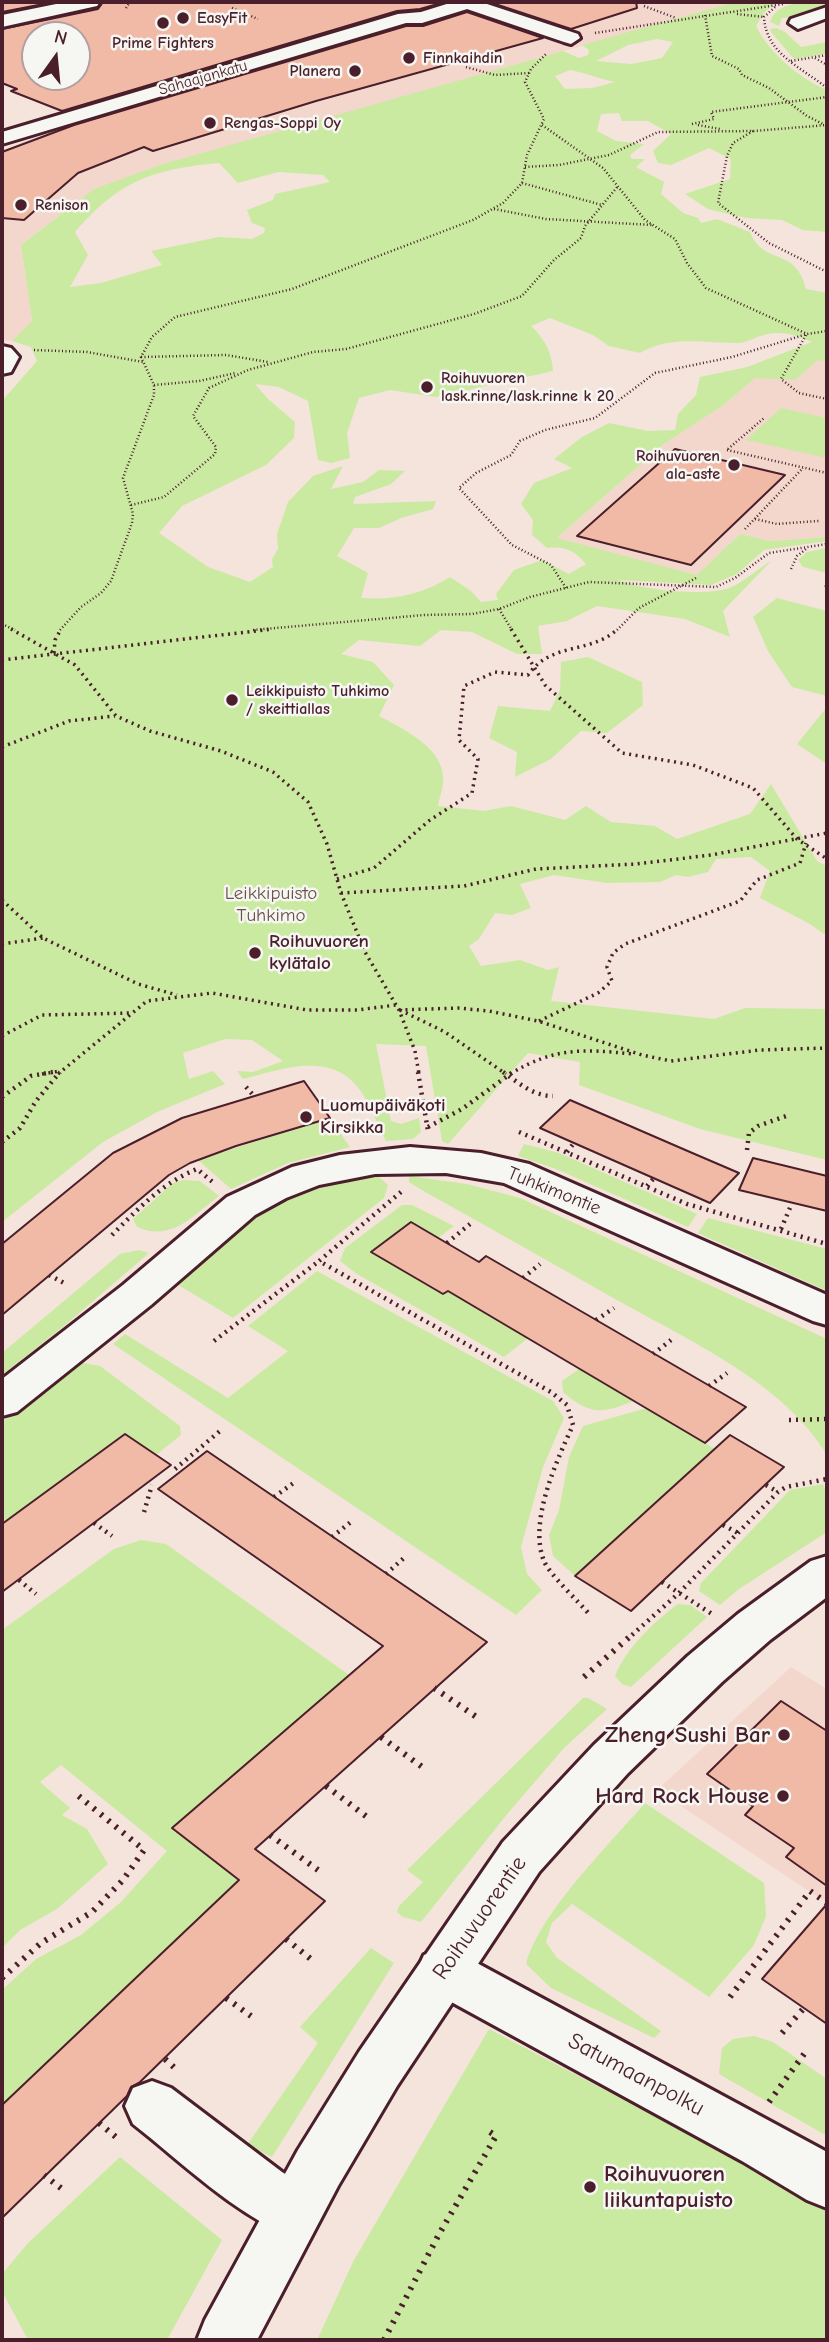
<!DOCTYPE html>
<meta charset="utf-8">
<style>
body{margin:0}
#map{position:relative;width:829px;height:2342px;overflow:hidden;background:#f4e4dc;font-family:"Comic Neue",sans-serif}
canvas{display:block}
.frame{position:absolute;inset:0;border:4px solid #4a1f2b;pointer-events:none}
.north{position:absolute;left:21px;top:21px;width:70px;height:70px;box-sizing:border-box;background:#f6f6f2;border:2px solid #b1a0a2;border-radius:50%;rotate:15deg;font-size:19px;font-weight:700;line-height:28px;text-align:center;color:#4a1f2b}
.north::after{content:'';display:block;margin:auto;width:24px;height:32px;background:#4a1f2b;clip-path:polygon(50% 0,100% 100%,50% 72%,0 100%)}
</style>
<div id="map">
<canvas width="829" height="2342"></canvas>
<div class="frame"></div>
<div class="north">N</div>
</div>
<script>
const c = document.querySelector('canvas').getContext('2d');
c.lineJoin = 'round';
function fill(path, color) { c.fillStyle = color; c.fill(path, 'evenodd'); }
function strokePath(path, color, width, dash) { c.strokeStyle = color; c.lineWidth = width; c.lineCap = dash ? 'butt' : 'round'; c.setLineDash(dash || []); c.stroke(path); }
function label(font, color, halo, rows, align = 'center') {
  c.font = font + ' "Comic Neue",sans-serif'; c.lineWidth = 5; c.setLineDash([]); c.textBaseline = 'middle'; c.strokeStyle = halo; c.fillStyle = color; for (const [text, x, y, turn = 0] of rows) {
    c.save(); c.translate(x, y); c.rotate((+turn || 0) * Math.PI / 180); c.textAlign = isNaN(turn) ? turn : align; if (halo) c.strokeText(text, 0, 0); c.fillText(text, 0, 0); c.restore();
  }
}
fill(new Path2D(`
 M 497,2 L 735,2 L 326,119 L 94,189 L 21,245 L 32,322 L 12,341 L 2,340 L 2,150 L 62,128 Z
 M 827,346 L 827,537 L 770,541 L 740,534 L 697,575 L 556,539 L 664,444 L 724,405 L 763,371 Z
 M 791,1667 L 827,1689 L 827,1903 L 657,1790 Z`), '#f3d7cc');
fill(new Path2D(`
 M 735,2 L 776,2 L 763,14 L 756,26 C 769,53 799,78 827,90 L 825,160 L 827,232 L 803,230 L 782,220 L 746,218 L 708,209 L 685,194 L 730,179 L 731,159 L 709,148 L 671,165 L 658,163 L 653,151 L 671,134 L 648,121 L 622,121 L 619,113 L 601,114 L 597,131 L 616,141 L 644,144 L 630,155 L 632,159 L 645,159 L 636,167 L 664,182 L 661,194 L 683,213 L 698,218 L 701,223 L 717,219 L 750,232 C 763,266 796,246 806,289 L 827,293 L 827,362 L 818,360 L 795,380 L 755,378 L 724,405 L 664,444 L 557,538 L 697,575 L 740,534 L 770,541 L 827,537 L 827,541 L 764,550 L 737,574 L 711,585 L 619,580 C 641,590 712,598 734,586 C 747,579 758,569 771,561 L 723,611 L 730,637 L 685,619 L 597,606 L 567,621 L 538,626 L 542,654 L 517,654 L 472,632 L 441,630 L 420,646 L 359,640 L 341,654 L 373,662 L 394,685 L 379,716 C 405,730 447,749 443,784 C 442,791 439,799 438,806 L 484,811 L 511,806 L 565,820 L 586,806 L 611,822 L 655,826 L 677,839 L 750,814 L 771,784 L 817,861 L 827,866 L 827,936 L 810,924 L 760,898 L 770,871 L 751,857 L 716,859 L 708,872 L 688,877 L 676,875 L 660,882 L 607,883 L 554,875 L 520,884 L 531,908 L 512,915 L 495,913 L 479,939 L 469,946 L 481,966 L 520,960 L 548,970 L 559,967 L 551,1001 L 714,1019 L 745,1008 L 827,1009 L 827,1160 L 700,1129 L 579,1085 L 580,1062 L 528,1053 L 448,1144 L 442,1141 L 426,1046 L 376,1044 L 391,1121 L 401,1124 L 419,1118 L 421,1132 L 413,1139 L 386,1141 C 378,1125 371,1107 362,1093 C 334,1049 282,1069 243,1079 L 237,1071 L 253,1072 L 283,1061 L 252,1040 L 225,1039 L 183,1053 L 189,1079 L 213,1071 L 225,1084 L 157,1112 L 103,1142 L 2,1222 L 2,401 L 37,361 L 31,347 L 12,341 L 32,321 L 21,245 L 94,189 L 163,164 L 563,51 L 579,58 L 588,55 L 589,50 L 582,45 ZM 657,39 L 673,42 L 662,58 L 631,64 L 596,61 L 628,45 ZM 570,70 C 586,73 600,79 615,82 L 592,88 L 565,89 L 555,76 ZM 219,163 L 238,183 L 278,172 L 323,175 L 330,182 L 275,194 L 273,200 L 247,210 L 252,223 L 265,228 L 264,233 L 252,239 L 219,237 L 151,251 L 162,265 L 101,283 L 70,287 L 88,255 L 75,232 C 119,181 152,169 219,163 ZM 550,318 L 593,335 L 609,346 L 640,353 C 669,335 705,343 738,343 C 746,343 755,337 764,335 C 779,330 798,335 812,342 L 747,367 L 700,377 L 696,395 L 678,414 L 675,430 L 648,431 L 609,423 L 582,437 L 554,459 L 572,468 L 534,483 L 521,504 L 533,520 L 532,535 L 547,548 C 565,546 575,551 586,564 L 569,574 L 542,560 L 514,570 L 496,594 L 498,600 L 481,602 L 471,591 L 450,577 C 421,595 395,600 361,598 L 368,573 L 337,556 L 354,528 L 379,528 L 401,518 L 433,509 L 436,501 L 353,504 L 355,497 L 391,484 L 405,471 L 379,470 L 363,482 L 331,489 L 343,466 L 313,476 L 288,502 L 277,534 L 278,549 L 272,559 L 273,567 L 250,582 L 208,567 L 159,533 L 182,506 L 266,465 L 294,438 L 295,422 L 268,399 L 255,384 L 279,387 L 308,401 L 318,460 L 331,463 L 350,458 L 347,433 L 359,398 L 390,390 L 436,397 L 553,371 C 552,352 544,338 531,326 Z
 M 827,2 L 827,9 L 806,17 L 782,18 L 779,26 L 770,22 C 777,0 808,2 827,2 Z
 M 776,28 L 785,32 L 801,47 L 827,42 L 827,54 L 794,59 L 771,32 L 770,29 Z
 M 781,408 L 827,418 L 827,458 L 746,440 Z
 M 827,548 L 827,573 L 803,567 L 798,560 L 807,552 Z
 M 777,598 L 827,611 L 827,696 L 792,687 L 768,651 L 753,617 Z
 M 588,657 L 642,682 L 643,705 L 607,733 L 581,731 L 551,759 L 515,777 L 517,752 L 489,738 L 498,706 L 550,711 L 560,690 L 561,662 Z
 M 827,707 L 827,764 L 797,744 Z
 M 319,1121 L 323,1126 L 337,1129 L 350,1147 L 288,1163 L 231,1189 L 198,1160 Z
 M 524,1144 L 559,1153 L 697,1214 L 688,1227 L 556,1169 L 518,1156 Z
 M 372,1171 L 388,1185 L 384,1198 L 233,1318 L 170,1280 L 261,1206 L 305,1187 Z
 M 409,1176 L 467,1184 L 520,1198 L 827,1339 L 827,1455 C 783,1382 688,1340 615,1299 C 550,1262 485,1225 420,1189 L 409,1182 Z
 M 183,1180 L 200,1181 L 219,1196 C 192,1216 172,1242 137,1227 L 133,1219 L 173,1183 Z
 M 402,1205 L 412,1205 L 454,1226 L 438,1238 L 411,1222 L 372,1252 L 443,1294 L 448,1291 L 528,1338 L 504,1357 L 357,1274 L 340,1261 L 345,1248 Z
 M 708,1218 L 827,1249 L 827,1291 L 698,1233 Z
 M 139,1250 L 149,1253 L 64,1326 L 2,1375 L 2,1353 L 120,1254 Z
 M 317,1271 L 553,1401 L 564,1418 L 543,1467 L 521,1547 L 527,1574 L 542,1590 L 516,1615 L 113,1344 L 125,1334 L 228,1398 L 288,1351 L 248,1326 Z
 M 83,1363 L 100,1366 L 180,1426 L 181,1435 L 156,1455 L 124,1434 L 2,1524 L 2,1422 L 64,1374 Z
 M 579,1369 L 634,1401 C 601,1414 590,1415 563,1392 L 562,1381 Z
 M 647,1408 L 715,1449 L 575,1576 L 553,1556 L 549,1535 L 559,1510 L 569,1457 L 583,1426 Z
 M 823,1484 L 827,1494 L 827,1532 L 739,1589 L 720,1605 L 699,1591 L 701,1583 L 790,1490 Z
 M 141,1540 L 166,1544 L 349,1675 L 172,1828 L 239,1880 L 2,2105 L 2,1990 L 36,1959 L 81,1935 L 121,1902 L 167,1851 L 61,1765 L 40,1782 L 70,1808 L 62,1815 L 87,1829 L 108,1864 L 57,1909 L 20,1930 L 2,1948 L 2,1630 L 114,1549 Z
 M 678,1604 L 690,1605 L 707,1617 L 631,1687 L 622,1684 L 615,1676 C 626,1648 655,1621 678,1604 Z
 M 583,1698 L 588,1698 L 607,1709 L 564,1748 L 508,1813 L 421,1922 L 403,1917 L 397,1912 L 399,1906 L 423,1882 L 407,1870 Z
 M 645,1803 L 764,1883 L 766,1916 L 754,1945 L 709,1997 L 572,1904 L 552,1923 L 546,1942 L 557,1958 L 661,2031 L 654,2038 L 551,1988 L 526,1964 C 540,1912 609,1845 645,1803 Z
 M 371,1948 L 394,1963 L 272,2157 L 247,2145 L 318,2043 L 300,2027 Z
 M 489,2029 L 740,2161 L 827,2212 L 827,2340 L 317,2340 L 354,2260 Z
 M 754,2036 L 773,2042 L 827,2079 L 827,2136 L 719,2074 L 722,2048 L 733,2039 Z
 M 120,2157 L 222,2240 L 167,2340 L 28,2340 L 3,2293 L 3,2273 L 28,2243 Z`), '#caeaa2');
const building = new Path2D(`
 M 2,2 L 54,2 L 2,12 Z
 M 103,2 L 445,2 L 420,9 L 397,11 L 62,111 L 11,91 L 17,89 L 2,83 L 2,29 L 98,9 ZM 35,35 L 77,35 L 77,77 L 35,77 Z
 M 489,2 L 636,2 L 637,8 L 571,29 Z
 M 467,12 L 543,38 L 316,101 L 153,151 L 144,147 L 78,173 L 24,220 L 2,218 L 2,152 L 74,125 L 406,26 L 423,26 Z
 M 675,449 L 785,475 L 691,565 L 577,536 Z
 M 304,1081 L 330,1118 L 236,1146 L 190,1163 L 169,1175 L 2,1315 L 2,1244 L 113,1153 L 182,1118 Z
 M 570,1100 L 690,1152 L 739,1173 L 710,1203 L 540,1128 Z
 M 753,1158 L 827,1176 L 827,1211 L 739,1190 Z
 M 411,1222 L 479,1262 L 486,1256 L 746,1407 L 705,1443 L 448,1291 L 443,1294 L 371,1252 Z
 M 125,1434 L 171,1465 L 2,1592 L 2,1524 Z
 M 730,1435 L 784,1467 L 631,1611 L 575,1576 Z
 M 207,1451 L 487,1642 L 255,1849 L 325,1901 L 140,2082 L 131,2087 L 127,2096 L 2,2218 L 2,2105 L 239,1880 L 172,1828 L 383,1646 L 158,1489 Z
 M 781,1701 L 827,1731 L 827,1886 L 786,1857 L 794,1848 L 745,1815 L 753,1806 L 707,1774 Z
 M 827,1904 L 827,2024 L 762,1979 Z`);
fill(building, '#f1baa7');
strokePath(building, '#4a1f2b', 2);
const minor = new Path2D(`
 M 66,2 L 100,2 L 97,6 L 2,27 L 2,15 Z
 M 459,2 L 481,2 L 578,34 L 580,38 L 571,44 L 564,42 L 461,7 Z
 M 827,7 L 827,18 L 798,29 L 789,23 L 791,19 Z
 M 2,346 L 11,348 L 19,357 L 11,372 L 2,374 Z
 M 410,1147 L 481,1153 L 529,1164 L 827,1295 L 827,1325 L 813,1321 L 504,1183 L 446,1173 L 375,1174 L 319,1185 L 286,1198 L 255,1215 L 151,1305 L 17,1412 L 2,1416 L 2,1379 L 123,1285 L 227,1197 L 292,1167 L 340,1155 Z
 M 443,1948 L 462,1955 L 827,2152 L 827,2208 L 807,2200 L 742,2161 L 424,1987 L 417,1971 L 424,1955 Z
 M 152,2081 L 171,2088 L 282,2172 L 314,2192 L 322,2211 L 314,2230 L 294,2238 C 234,2214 183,2163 133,2124 L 125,2106 L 133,2088 Z`);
const major = new Path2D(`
 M 453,2 L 480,2 L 477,6 L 422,23 L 406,23 L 2,144 L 2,132 L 398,14 L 421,12 Z
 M 827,1556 L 827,1597 L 770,1640 L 722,1682 L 628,1773 L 539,1872 L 397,2086 L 338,2186 L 257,2340 L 197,2340 L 205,2320 L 298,2150 L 359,2052 L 503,1842 L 594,1745 L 688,1656 L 738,1614 L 811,1561 Z`);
strokePath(minor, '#4a1f2b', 6);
strokePath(major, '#4a1f2b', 6);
strokePath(new Path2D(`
 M 173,2 L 179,2
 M 644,6 L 676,18
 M 775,7 L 764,17 C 766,54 801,67 827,88
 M 126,8 L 130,2
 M 232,8 L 258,19
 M 737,14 L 764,17
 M 705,15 L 712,56 L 739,69 L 742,75 L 769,88 L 807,116 L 823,124
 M 595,33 L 783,4
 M 815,58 L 827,65
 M 791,61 L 827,55
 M 466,67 L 495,75 L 529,73
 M 692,124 L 714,119 L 711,112 L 827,97
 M 542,125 L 603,168 L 645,220 L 675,239 L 687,263 L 706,288 L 807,334 L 827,331
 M 698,125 L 720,129
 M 753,131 L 733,143 L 727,156 L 718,203 L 769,243 L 827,272
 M 525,167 L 559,165 L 609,155 L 658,132 L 754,131 L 827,125
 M 522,183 L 602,205
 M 494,209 L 546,219 L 652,225
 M 806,335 L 781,379 L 799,393 L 827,399
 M 34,350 L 87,352 L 143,362
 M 141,357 L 226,355 L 268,362
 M 154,385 L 199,381 L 236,373
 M 728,449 L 764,418
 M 727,450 L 827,473
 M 131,505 L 164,497 L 215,454 L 216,447 L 193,416 L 209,388 L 248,370 L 313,352 L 346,349 L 474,314 L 522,296 L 554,260 L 581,238 L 585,226 L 618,186
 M 755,519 L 777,524 L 819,521
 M 745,529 L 803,468
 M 791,569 L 797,556 L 806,549
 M 825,587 L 827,585
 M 566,588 L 551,565 L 512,545 L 459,488 L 476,473 L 511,455 L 520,441 L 545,430 L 595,418 L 655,373 L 732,357 L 807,334
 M 499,609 L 512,630
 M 2,624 L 15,630
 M 60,630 L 81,607 L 101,593 L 111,581 L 132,523 L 133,514 L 123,478 L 154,395 L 154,385 L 141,357 L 152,337 L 175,317 L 292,289 L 473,220 L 503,203 L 522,183 L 527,155 L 544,119 L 525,82 L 531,69 L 546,54
 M 253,630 L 424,615 L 472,614 L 499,609 L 530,597 L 589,582 L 716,587 L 735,578 L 769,553 L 827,544
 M 617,630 L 639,608 L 696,578`), '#4a1f2b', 2.5, [1, 2.5]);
strokePath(new Path2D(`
 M 11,629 L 75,665 L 116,716 L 150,731 L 221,751 L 273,772 L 308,802 L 327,844 L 341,893 L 365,952 L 399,1010 L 415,1051 L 419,1074
 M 511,629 L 545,685 L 622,753 L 693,765 L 753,788 L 797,839 L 827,859
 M 54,653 L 55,640 L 61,629
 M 2,660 L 273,629
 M 2,747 L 69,721 L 115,716
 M 337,879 L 374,868 L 430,820 L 472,793 L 478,759 L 459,740 L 464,686 L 495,672 L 528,675 C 552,641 589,655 618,629
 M 341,893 L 464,886 L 536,869 L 636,864 L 711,855 L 827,833
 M 2,900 L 43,938 L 138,984 L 177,995
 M 2,944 L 43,938
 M 399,1010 L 458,1008 L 489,1011 L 538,1021 L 642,1055 L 671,1061 L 760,1050 L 827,1048
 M 400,1010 L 445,1032 L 506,1074
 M 539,1021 L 598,993 L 612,981 L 607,967 L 613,953 L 625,944 L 740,901 L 757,880 L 800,863 L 806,843
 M 2,1036 L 42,1015 L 132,1013
 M 42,1074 L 60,1071
 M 58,1074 L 147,1001 L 212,993 L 307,1010 L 357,1010 L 396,1005
 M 510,1074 C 555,1047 583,1049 633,1054`), '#4a1f2b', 3.5, [2, 4.5]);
strokePath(new Path2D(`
 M 418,1072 L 428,1131
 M 503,1072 C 519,1083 533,1096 553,1096
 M 246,1087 L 254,1096
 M 2,1097 L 31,1076 L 53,1072
 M 428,1127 L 462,1109 L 513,1072
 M 519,1132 L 687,1204 L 827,1244
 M 2,1142 L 20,1128 L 36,1101 L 60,1072
 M 747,1150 L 749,1133 L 758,1126 L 789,1115
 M 567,1152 L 574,1143
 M 647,1186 L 654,1178
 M 401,1192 L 319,1261 L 551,1392 L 567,1405 L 573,1425 C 557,1460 528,1522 544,1561 C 549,1574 579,1602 590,1615
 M 781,1229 L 792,1203
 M 112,1235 C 138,1209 162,1183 197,1169 L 215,1184
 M 447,1243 L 470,1224
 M 49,1275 L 64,1283
 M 523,1278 L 540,1264
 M 596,1320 L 614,1308
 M 214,1341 L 319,1261
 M 653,1354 L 671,1340
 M 709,1386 L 727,1373
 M 789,1420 L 827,1419
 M 175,1469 L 220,1431
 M 766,1485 L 778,1492
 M 274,1497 L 295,1482
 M 144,1512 L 152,1485
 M 94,1523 L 112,1536
 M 723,1525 L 738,1533
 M 332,1537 L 352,1521
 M 386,1574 L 405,1557
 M 19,1580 L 36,1594
 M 662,1582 L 712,1614
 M 632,1635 L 679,1593 L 778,1492 L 786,1487 L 827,1479`), '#4a1f2b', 4.5, [2, 5]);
strokePath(new Path2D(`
 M 584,1677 L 634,1633
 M 434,1688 L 478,1718
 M 381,1737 L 425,1769
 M 326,1786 L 371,1820
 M 270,1835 L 318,1870
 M 286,1939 L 312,1960
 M 2,1978 L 41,1943 L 92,1912 L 123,1880 L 144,1850 L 75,1793
 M 730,1997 L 810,1891 L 827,1903
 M 226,1998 L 251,2016
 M 782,2033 L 804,2008
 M 165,2059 L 177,2070
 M 769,2102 L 807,2050
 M 99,2123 L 117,2138
 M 44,2175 L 62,2189
 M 384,2340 L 438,2236 L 496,2136 L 487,2130`), '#4a1f2b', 6, [2.5, 7]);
fill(minor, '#f6f6f2');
fill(major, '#f6f6f2');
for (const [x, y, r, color] of [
 [183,18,7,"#4a1f2b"],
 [163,23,7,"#4a1f2b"],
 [409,58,7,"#4a1f2b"],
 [355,71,7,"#4a1f2b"],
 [210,123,7,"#4a1f2b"],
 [21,205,7,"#4a1f2b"],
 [427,387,7,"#4a1f2b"],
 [734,465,7,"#4a1f2b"],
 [232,700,7,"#4a1f2b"],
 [255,953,7,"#4a1f2b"],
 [306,1117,7,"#4a1f2b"],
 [784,1735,7,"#4a1f2b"],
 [783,1796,7,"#4a1f2b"],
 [590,2187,7,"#4a1f2b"]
]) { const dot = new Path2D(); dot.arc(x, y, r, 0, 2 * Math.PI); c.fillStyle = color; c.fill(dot); strokePath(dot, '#f6f6f2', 2.5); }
label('bold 16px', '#4a1f2b', '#f6f6f2', [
 ["EasyFit",197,18],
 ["Prime Fighters",163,43,"center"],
 ["Finnkaihdin",423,58],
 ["Planera",341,71,"right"],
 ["Rengas-Soppi Oy",224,123],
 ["Renison",35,205],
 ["Roihuvuoren",441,378],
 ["lask.rinne/lask.rinne k 20",441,396],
 ["Roihuvuoren",720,456,"right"],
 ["ala-aste",720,474,"right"],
 ["Leikkipuisto Tuhkimo",246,691],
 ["/ skeittiallas",246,709]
], 'left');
label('16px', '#4a1f2b', '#f6f6f2', [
 ["Sahaajankatu",203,78,-16]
]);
label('19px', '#6a5249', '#f6f6f2', [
 ["Leikkipuisto",271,894],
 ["Tuhkimo",271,916]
]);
label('bold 19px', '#4a1f2b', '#f6f6f2', [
 ["Roihuvuoren",269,942],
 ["kylätalo",269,964],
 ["Luomupäiväkoti",320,1106],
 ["Kirsikka",320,1128]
], 'left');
label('19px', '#4a1f2b', '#f6f6f2', [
 ["Tuhkimontie",554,1191,22]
]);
label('bold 23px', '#4a1f2b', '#f6f6f2', [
 ["Zheng Sushi Bar",770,1735],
 ["Hard Rock House",769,1796],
 ["Roihuvuoren",604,2174,"left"],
 ["liikuntapuisto",604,2200,"left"]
], 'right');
label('23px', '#4a1f2b', '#f6f6f2', [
 ["Roihuvuorentie",480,1918,-55],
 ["Satumaanpolku",636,2075,28]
]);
</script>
